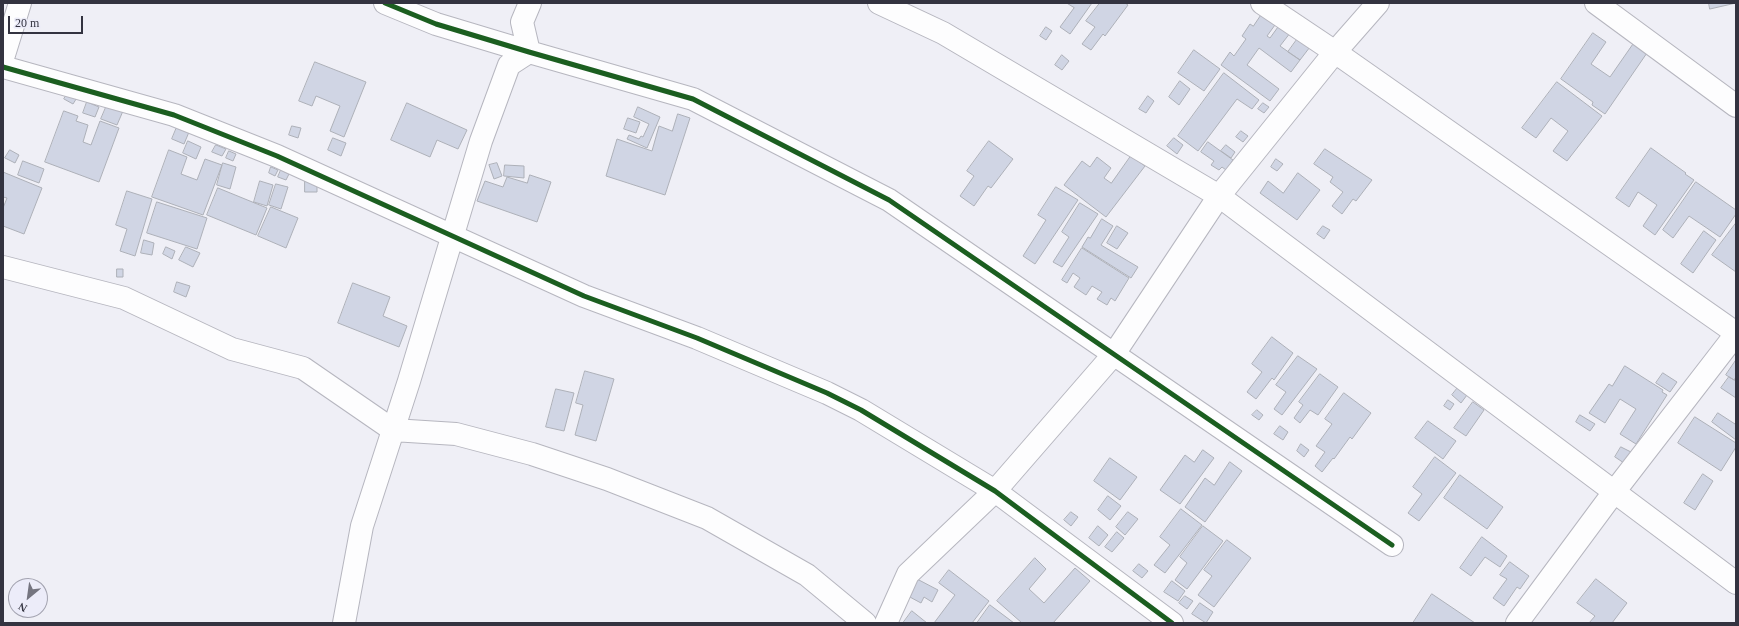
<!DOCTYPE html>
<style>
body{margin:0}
#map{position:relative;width:1739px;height:626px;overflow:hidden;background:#efeff6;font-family:Georgia,serif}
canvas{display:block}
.frame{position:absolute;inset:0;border:4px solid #333340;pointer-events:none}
.north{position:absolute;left:8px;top:578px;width:40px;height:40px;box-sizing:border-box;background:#ececf9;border:1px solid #a2a2af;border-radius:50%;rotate:209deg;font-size:11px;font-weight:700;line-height:16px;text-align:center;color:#333340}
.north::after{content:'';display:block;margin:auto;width:14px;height:18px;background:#757580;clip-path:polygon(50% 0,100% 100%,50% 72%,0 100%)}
.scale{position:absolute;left:8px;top:16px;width:75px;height:18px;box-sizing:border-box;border:2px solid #333340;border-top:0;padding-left:5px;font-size:12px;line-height:14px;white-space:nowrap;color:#333340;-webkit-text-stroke:3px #ececf9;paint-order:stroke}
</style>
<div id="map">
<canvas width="1739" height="626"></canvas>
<div class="frame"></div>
<div class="north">N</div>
<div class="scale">20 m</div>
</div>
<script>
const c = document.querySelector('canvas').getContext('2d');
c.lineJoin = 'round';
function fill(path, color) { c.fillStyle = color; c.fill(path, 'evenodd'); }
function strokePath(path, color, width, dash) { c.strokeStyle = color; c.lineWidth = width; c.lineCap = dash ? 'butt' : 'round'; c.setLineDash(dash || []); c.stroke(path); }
const building = new Path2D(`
 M 1067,3 L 1092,3 L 1070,34 L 1060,27 L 1074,8 Z
 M 1100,3 L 1125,3 L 1128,5 L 1105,36 L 1103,34 L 1091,50 L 1082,44 L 1095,27 L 1086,21 Z
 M 1709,3 L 1736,3 L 1710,9 Z
 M 1266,8 L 1280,18 L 1267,36 L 1270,38 L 1283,20 L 1294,28 L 1280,46 L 1300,60 L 1291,72 L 1259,48 L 1247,65 L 1279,89 L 1270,101 L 1221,65 L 1230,52 L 1234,56 L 1246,39 L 1242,36 L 1250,24 L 1253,26 Z
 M 1046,27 L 1052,31 L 1046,40 L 1040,36 Z
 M 1593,33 L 1606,42 L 1591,64 L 1610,77 L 1635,41 L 1649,50 L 1605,114 L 1592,105 L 1593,102 L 1561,79 Z
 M 1301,34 L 1313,43 L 1300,60 L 1288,52 Z
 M 1194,50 L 1220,69 L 1204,91 L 1178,73 Z
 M 1062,55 L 1069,61 L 1062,70 L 1055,65 Z
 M 315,62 L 366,82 L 344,137 L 330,131 L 340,106 L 316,96 L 312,106 L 299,101 Z
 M 1224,73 L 1259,100 L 1252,109 L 1237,99 L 1198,151 L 1178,136 Z
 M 1180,81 L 1190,89 L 1179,105 L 1169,97 Z
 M 1557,82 L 1602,116 L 1567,161 L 1553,151 L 1568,131 L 1551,118 L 1536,138 L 1522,128 Z
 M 69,91 L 78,96 L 73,104 L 64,99 Z
 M 1148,96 L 1154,101 L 1146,113 L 1139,109 Z
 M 87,102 L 99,107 L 95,117 L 83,113 Z
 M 407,103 L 467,130 L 458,149 L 437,140 L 430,157 L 391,140 Z
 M 1263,103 L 1269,107 L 1264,113 L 1258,109 Z
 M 107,105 L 123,111 L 117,125 L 101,119 Z
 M 638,107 L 660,117 L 647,148 L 627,139 L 629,135 L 639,139 L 641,136 L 643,137 L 649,124 L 634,117 Z
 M 64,111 L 78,116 L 76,121 L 88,125 L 83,142 L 91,145 L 100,121 L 119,128 L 99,182 L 45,162 Z
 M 678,114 L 690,118 L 665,195 L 606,176 L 617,139 L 652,151 L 659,126 L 672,131 Z
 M 628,118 L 640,122 L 636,133 L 624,129 Z
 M 292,126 L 301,128 L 298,138 L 289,135 Z
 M 177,127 L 189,132 L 184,144 L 172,139 Z
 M 1241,131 L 1248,136 L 1243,142 L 1236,137 Z
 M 333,138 L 346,143 L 341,156 L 328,150 Z
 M 1174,138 L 1183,145 L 1177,154 L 1167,146 Z
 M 188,141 L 201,147 L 196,159 L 183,153 Z
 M 989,141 L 1013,159 L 991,188 L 988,186 L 974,206 L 960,196 L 974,176 L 967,171 Z
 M 1208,142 L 1233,160 L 1226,170 L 1222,167 L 1219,170 L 1211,165 L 1214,161 L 1201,152 Z
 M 216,145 L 226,149 L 222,156 L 212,152 Z
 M 1226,145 L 1235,152 L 1231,158 L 1221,151 Z
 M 1651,148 L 1686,173 L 1685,174 L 1694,180 L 1655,235 L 1643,226 L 1657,205 L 1638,192 L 1629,207 L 1616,198 Z
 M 1325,149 L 1372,180 L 1356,201 L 1353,199 L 1342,214 L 1332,206 L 1343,192 L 1330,182 L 1333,177 L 1314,164 Z
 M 10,150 L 19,155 L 15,163 L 5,158 Z
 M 169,150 L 187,157 L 181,174 L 197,180 L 205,159 L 222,165 L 203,215 L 152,197 Z
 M 229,151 L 236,154 L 233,161 L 226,158 Z
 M 1131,156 L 1145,166 L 1106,217 L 1064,185 L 1082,161 L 1090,167 L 1097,157 L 1111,168 L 1104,178 L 1111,183 Z
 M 1276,159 L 1283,164 L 1277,171 L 1271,167 Z
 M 23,161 L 44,169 L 39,183 L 18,175 Z
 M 223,163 L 236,167 L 230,189 L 217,185 Z
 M 497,163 L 502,176 L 494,179 L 489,165 Z
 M 505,165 L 524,166 L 524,178 L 504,176 Z
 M 271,167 L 278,170 L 275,176 L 269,173 Z
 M 281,170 L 289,174 L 286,180 L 278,177 Z
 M 3,172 L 42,188 L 24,234 L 3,226 L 3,208 L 7,198 L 3,197 Z
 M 1298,173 L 1320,190 L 1297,220 L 1260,193 L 1268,181 L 1283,193 Z
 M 530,175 L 551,182 L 537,222 L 477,201 L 485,181 L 503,187 L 507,177 L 527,183 Z
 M 305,179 L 317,180 L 317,192 L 305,192 Z
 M 260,181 L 273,185 L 267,206 L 254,202 Z
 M 1696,182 L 1736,210 L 1736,214 L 1720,237 L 1689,216 L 1673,238 L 1663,230 Z
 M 276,184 L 288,187 L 281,209 L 269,205 Z
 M 1056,187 L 1078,200 L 1035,264 L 1023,256 L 1046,220 L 1038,215 Z
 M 218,188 L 267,208 L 256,235 L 207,215 Z
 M 127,191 L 152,199 L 135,256 L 120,251 L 127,229 L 116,225 Z
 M 157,202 L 207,218 L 197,249 L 147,233 Z
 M 1080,203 L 1098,214 L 1062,267 L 1053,262 L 1069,237 L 1062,232 Z
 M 271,207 L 298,218 L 286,248 L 258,236 Z
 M 1102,219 L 1113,226 L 1101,245 L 1138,267 L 1131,278 L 1082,247 L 1088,237 L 1090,238 Z
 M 1736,223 L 1736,272 L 1712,255 Z
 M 1117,226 L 1128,233 L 1117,249 L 1107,243 Z
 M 1323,226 L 1330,230 L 1324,239 L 1317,234 Z
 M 1704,231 L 1716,240 L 1693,273 L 1681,264 Z
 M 144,240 L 154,243 L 152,255 L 141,253 Z
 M 166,247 L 175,251 L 172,259 L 163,254 Z
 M 186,247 L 200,253 L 193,267 L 179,260 Z
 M 1082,248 L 1129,278 L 1115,301 L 1111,298 L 1107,305 L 1097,299 L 1102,292 L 1092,286 L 1086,295 L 1074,287 L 1080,278 L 1073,273 L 1067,283 L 1062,280 Z
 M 117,269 L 123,269 L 123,277 L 117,277 Z
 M 177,282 L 190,286 L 186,297 L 174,292 Z
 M 353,283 L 390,297 L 383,316 L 407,326 L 399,347 L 338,323 Z
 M 1272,337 L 1293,353 L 1274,380 L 1272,378 L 1256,399 L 1247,392 L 1262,372 L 1252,364 Z
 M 1298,356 L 1317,369 L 1282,415 L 1274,409 L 1286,392 L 1276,385 Z
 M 1736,360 L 1736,377 L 1734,380 L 1726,375 Z
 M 1625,366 L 1663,390 L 1662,392 L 1667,395 L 1636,444 L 1620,434 L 1636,409 L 1620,399 L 1605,423 L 1589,413 L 1609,384 L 1612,386 Z
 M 585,371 L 614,379 L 596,441 L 575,435 L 583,405 L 576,403 Z
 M 1663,373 L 1677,382 L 1670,392 L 1656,383 Z
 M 1320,374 L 1338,387 L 1318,415 L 1310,410 L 1300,423 L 1294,418 L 1303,405 L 1299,402 Z
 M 1729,377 L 1736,381 L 1736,398 L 1721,388 Z
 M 1460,385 L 1470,391 L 1461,403 L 1452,395 Z
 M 556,389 L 574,393 L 564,431 L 546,427 Z
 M 1344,393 L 1371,413 L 1352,439 L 1350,437 L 1334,459 L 1333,458 L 1322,472 L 1315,466 L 1325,452 L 1316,446 L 1332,424 L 1325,419 Z
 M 1448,400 L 1454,404 L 1450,410 L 1444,406 Z
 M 1473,402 L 1484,410 L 1466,436 L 1454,428 Z
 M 1257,410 L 1263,415 L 1259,420 L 1252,415 Z
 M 1718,413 L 1735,424 L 1736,422 L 1736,440 L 1712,422 Z
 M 1580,415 L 1595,424 L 1590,431 L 1576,422 Z
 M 1695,417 L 1736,443 L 1736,447 L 1721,471 L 1678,443 Z
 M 1428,421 L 1456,441 L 1443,459 L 1415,438 Z
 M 1280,426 L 1288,432 L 1283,440 L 1274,434 Z
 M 1301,444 L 1309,450 L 1304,457 L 1297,451 Z
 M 1621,447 L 1631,452 L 1624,463 L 1615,457 Z
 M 1203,450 L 1214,458 L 1180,504 L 1160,490 L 1185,455 L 1194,462 Z
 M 1435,457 L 1456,473 L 1419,521 L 1408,513 L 1422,494 L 1413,487 Z
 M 1110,458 L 1137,477 L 1120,500 L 1094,481 Z
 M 1230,462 L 1242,471 L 1205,522 L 1185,507 L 1205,478 L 1214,485 Z
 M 1703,474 L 1713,481 L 1695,510 L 1684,503 Z
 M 1460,475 L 1503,507 L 1487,529 L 1444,498 Z
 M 1108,496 L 1121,506 L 1110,520 L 1098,510 Z
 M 1181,509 L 1202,525 L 1165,573 L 1154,565 L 1170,545 L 1160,537 Z
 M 1071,512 L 1078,517 L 1071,526 L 1064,520 Z
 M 1128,512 L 1138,519 L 1125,535 L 1116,527 Z
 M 1098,526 L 1108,535 L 1099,546 L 1089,538 Z
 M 1203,526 L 1223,541 L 1187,589 L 1175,580 L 1187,563 L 1180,557 Z
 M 1117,532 L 1124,538 L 1112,552 L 1105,547 Z
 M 1482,537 L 1507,556 L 1500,567 L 1485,557 L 1471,576 L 1460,568 Z
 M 1227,540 L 1251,558 L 1214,607 L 1198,595 L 1212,576 L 1204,570 Z
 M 1035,558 L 1046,569 L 1029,589 L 1044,603 L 1075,568 L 1090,581 L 1053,623 L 1022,623 L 997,601 Z
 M 1510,562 L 1529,576 L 1520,589 L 1517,587 L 1504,606 L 1493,598 L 1507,579 L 1500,575 Z
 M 1139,564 L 1148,571 L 1142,578 L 1133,571 Z
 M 949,570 L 989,601 L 972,623 L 934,623 L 955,595 L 939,583 Z
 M 917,579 L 938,590 L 932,602 L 924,597 L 921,603 L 908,596 Z
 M 1596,579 L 1627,603 L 1612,623 L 1589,623 L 1595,616 L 1577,603 Z
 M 1172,581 L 1185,591 L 1178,601 L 1164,592 Z
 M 1432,594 L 1475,623 L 1413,623 Z
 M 1185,596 L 1193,601 L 1187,609 L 1179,603 Z
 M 1200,603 L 1213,612 L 1206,623 L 1192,614 Z
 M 990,605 L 1014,623 L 977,623 Z
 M 912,611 L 927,623 L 903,623 Z`);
fill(building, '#d0d5e4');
strokePath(building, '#adb0b8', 1);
const street = new Path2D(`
 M 385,3 L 436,24 L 529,52 L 693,99 L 889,200 L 1392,545
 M 879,3 L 943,33 L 1219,196 L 1736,583
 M 1262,3 L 1335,52 L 1736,333
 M 1596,3 L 1736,106
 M 3,58 L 20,3
 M 3,67 L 174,115 L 277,156 L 584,296 L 697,338 L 827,393 L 861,410 L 995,491 L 1172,623
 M 3,267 L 124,298 L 232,349 L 303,368 L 393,430 L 456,434 L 532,454 L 607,479 L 707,518 L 807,575 L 865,623
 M 344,623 L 362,526 L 409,381 L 481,141 L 509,65 L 529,52 L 522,22 L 530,3
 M 886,623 L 908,574 L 995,491 L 1114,354 L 1219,196 L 1335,52 L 1378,3
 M 1517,623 L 1614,492 L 1736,334`);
strokePath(street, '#b6b6bf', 24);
strokePath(street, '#fdfdfe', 22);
strokePath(new Path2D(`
 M 385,3 L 436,24 L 529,52 L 693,99 L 889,200 L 1392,545
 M 3,67 L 174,115 L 277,156 L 584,296 L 697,338 L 827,393 L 861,410 L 995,491 L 1172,623`), '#1b5e20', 5);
</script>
